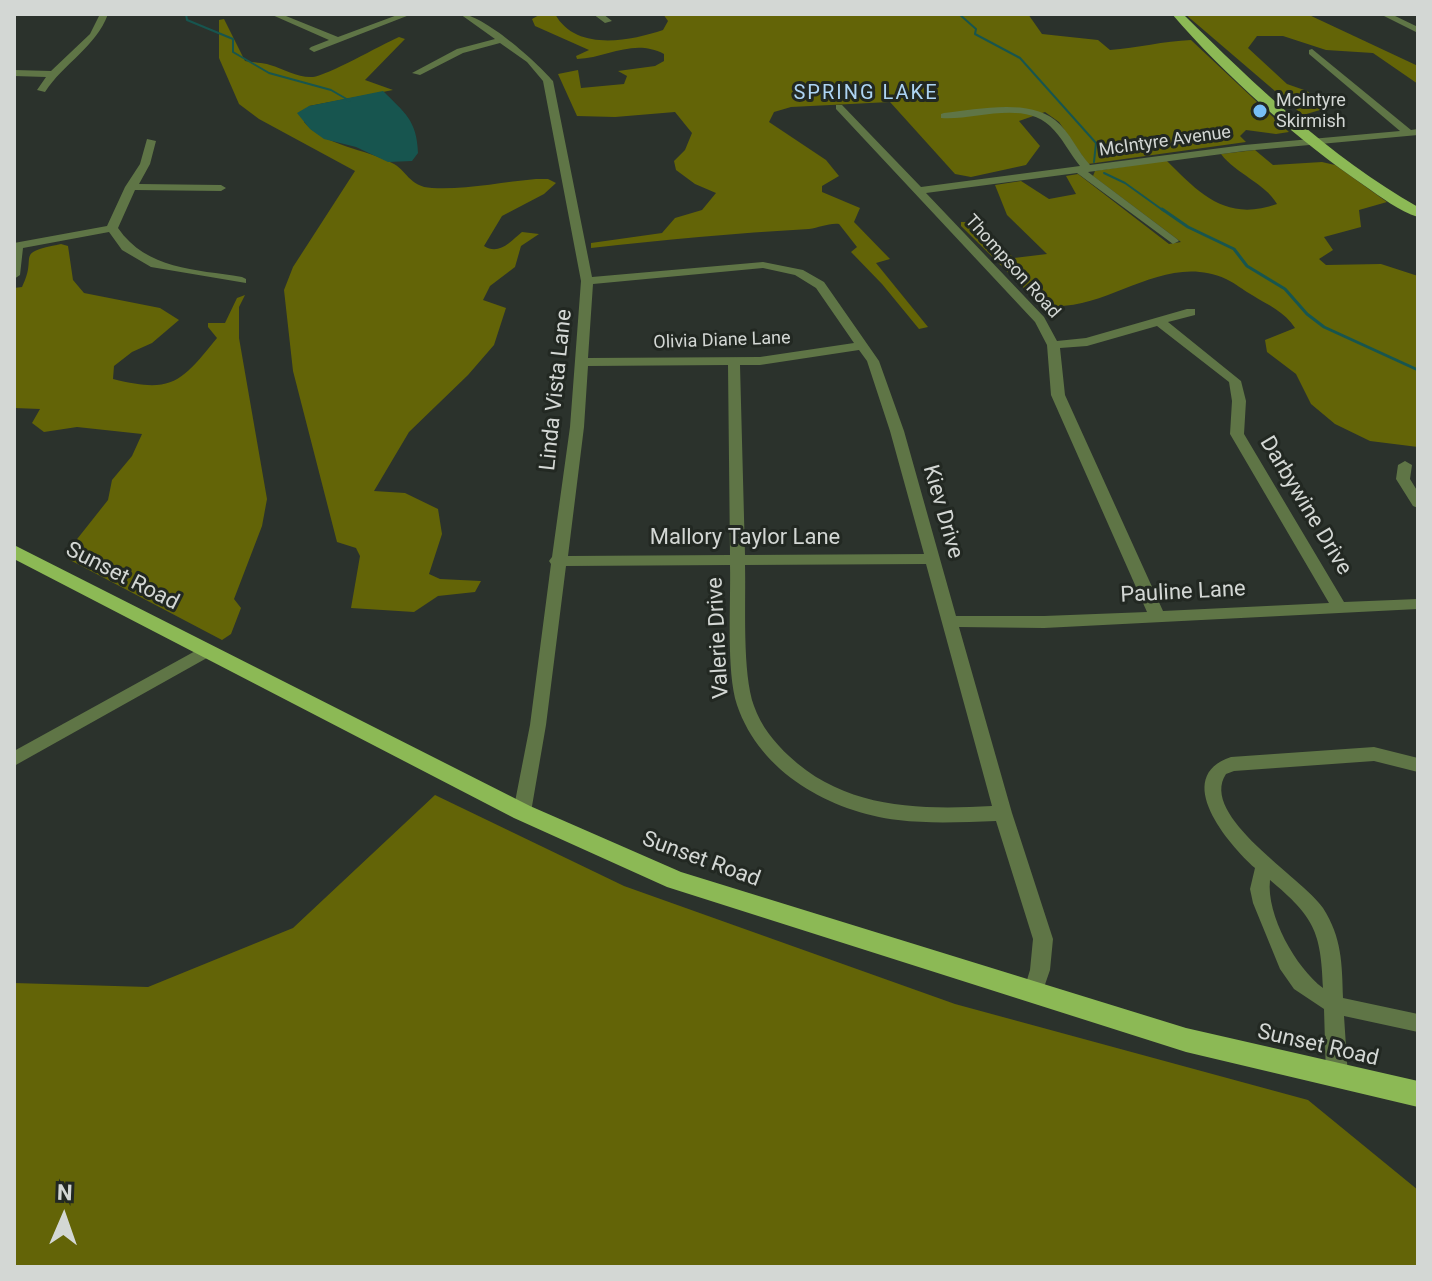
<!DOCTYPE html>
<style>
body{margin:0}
#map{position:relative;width:1432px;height:1281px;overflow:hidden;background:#2b322c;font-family:Roboto,sans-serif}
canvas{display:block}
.frame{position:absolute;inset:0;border:16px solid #d3d7d4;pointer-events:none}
.north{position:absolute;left:24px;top:1177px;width:80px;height:80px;-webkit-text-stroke:6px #222822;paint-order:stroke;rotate:2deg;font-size:22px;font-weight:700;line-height:32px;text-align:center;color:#d3d7d4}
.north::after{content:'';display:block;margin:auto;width:28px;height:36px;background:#d3d7d4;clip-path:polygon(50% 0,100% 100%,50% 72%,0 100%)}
</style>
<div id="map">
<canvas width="1432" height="1281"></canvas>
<div class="frame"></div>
<div class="north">N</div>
</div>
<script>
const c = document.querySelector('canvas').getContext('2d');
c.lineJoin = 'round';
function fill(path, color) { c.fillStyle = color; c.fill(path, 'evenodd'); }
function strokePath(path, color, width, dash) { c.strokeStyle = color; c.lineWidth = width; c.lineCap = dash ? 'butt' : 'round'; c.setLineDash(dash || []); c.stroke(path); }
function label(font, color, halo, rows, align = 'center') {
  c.font = font + ' Roboto,sans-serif'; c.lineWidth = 6; c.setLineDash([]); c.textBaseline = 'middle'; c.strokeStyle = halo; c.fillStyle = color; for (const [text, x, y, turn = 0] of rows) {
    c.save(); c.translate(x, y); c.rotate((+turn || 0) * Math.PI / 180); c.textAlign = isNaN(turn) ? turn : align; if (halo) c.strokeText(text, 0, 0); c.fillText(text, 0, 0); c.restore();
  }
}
fill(new Path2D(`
 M 541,14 L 555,14 C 576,52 630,41 663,30 L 668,21 L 663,14 L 1028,14 L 1042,34 L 1098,40 L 1110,50 C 1137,48 1164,41 1191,40 L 1289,132 L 1276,134 L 1246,130 L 1240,136 L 1246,142 L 1088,164 L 1059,122 L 1045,112 L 1019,121 L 1040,146 L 1026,165 L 971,177 L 955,174 L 890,102 L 791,107 L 774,112 L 769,122 L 826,160 L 839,176 L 822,186 L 822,192 L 860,208 L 854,222 L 890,259 L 876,263 L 928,327 L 919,329 L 882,284 L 851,252 L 857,247 L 839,224 C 828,223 819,228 809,229 C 735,233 663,240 591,248 L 591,243 L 662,233 L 675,218 L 702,210 L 716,193 L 695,184 L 676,170 L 674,161 L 685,150 L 692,133 L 675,112 L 615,117 L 577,116 L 558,74 L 578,70 L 581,88 L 624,84 L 627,76 L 618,71 L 655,66 L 664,61 L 664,54 C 633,38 608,58 577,59 L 576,56 L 589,50 L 535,26 L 532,19 Z
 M 1185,14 L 1307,14 L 1418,66 L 1418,84 L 1373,53 L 1326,50 L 1283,36 L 1257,36 L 1248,48 L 1287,84 L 1307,91 L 1327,108 L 1303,115 Z
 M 224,19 L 245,61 C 254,63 262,62 270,65 C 284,69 298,78 313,77 C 326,76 381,45 399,37 L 405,39 L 365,80 L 393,90 L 309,106 L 304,122 C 324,146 366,149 392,163 C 406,169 409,187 432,188 C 465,190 502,182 536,179 L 548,179 L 556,183 L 544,194 L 502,216 L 484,246 C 499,256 511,241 522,232 L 539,234 L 521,246 L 515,267 L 490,286 L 483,300 L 506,308 L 494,345 L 468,375 L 409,432 L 374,491 L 405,493 L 438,509 L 442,534 L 429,574 L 440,579 L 481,581 L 475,592 L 438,596 L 414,612 L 351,608 L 360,556 L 356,548 L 337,542 L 293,371 L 284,290 L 293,267 L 355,171 L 259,119 L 239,104 L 219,58 L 219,20 Z
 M 1255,150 L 1273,165 L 1322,162 L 1335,165 L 1387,202 L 1359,210 L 1361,227 L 1324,237 L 1333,250 L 1319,259 L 1326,265 L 1381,264 L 1418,276 L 1418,447 L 1370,441 L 1335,424 L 1311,404 L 1296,374 L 1267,352 L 1265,340 L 1295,328 C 1285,312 1268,305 1252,295 C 1243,290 1235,283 1226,279 C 1161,250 1106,316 1041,305 L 961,226 L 961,222 L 972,222 L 1014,258 L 1047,254 L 1007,215 L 995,185 L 1021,181 L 1049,199 L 1076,194 L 1066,176 L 1078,174 L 1169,244 L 1181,242 L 1093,176 L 1095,171 L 1166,160 C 1200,194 1226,222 1277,204 C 1265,183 1236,174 1221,154 Z
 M 61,244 L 68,246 L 73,280 L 84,293 L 160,308 L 179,320 L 152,343 L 132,352 L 114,366 L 113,379 C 173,394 181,382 217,338 L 208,327 L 208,323 L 225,323 L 237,298 L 245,295 L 239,307 L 239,338 L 267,499 L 262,526 L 234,599 L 241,608 L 231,634 L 222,640 L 68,559 L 70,548 L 108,500 L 112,480 L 132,456 L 142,434 L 77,427 L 44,432 L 32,423 L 40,409 L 14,408 L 14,288 L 22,287 C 39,254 12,254 61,244 Z
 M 435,795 L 624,886 L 955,1004 L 1308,1100 L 1418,1190 L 1418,1267 L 14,1267 L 14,983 L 148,987 L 293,928 Z`), '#636407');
fill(new Path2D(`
 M 383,91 C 404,112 417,120 418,153 L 412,161 L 388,162 L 356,147 L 324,139 L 310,129 L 297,113 L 309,106 Z`), '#17554f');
strokePath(new Path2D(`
 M 186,14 L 187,20 L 233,39 L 233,52 L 269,73 L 331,90 L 350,101
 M 959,14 L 976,29 L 975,34 L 1020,58 L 1096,143 L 1094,162
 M 1104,173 L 1125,183 L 1164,211`), '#17554f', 2);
strokePath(new Path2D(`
 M 1162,209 L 1188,227 L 1234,249 L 1247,266 L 1285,289 L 1307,314 L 1324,327 L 1418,370`), '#17554f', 3);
fill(new Path2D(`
 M 100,14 L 108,14 C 96,47 64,63 45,92 L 37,90 L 46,77 L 14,76 L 14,70 L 51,71 L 90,34 Z
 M 270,14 L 281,14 L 338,37 L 400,14 L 412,14 L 314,52 L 309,49 L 311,47 L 329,40 Z
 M 460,14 C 483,14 537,62 553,81 L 592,277 L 763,262 L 803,270 L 824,282 L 879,361 L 904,431 L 956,616 L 1044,616 L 1147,612 L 1051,395 L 1047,345 L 1035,322 L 836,109 L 836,105 L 842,105 L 921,187 L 1080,166 C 1070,154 1062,137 1050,126 C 1022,100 973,121 941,118 L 941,114 L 944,113 C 976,110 1027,98 1055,120 C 1070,132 1078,152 1090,165 L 1244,145 L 1400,131 L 1309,54 L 1309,50 L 1312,49 L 1411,130 L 1418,129 L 1418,135 L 1244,151 L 1088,172 L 1177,239 L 1179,241 L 1173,244 L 1077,173 L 926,193 L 1044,317 L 1057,341 L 1086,338 L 1187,309 L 1195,309 L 1195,315 L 1168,322 L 1241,381 L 1246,401 L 1244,434 L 1344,602 L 1418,599 L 1418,609 L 1044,628 L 959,627 L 1012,813 L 1053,939 L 1050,970 L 1040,999 L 1033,1002 L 1026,999 L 1023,993 L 1030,970 L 1033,939 L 996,821 C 964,822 931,824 898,820 C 831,812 760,773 737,705 C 726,671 731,603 730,565 L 566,566 L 546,725 L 531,812 L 528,817 L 522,819 L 516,817 L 513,812 L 530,725 L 551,564 L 549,561 L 552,557 L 570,427 L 581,281 L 543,81 L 527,62 L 500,43 L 463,53 L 420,75 L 412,73 L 457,49 L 495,39 ZM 763,268 L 795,275 L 816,288 L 854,343 L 760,357 L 588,358 L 593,284 ZM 1157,326 L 1229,382 L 1232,401 L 1230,434 L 1329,603 L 1163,611 L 1065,395 L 1060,348 L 1087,346 ZM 859,350 L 867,361 L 890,431 L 924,554 L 745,555 L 740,365 L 760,365 ZM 728,365 L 730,555 L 568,556 L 584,427 L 588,366 ZM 926,564 L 992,806 C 920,810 845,809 789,756 C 774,742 761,726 754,706 C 742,673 746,603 745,565 Z
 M 593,14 L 603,14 L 612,21 L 605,23 Z
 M 1380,14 L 1391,14 L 1418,27 L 1418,33 Z
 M 147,139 L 156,141 L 150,164 L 139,184 L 221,185 L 226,188 L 221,191 L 135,190 L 118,228 C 147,270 195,269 242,277 L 246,279 L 246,283 L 151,267 L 122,250 L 109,232 L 23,248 L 20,275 L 14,279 L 14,243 L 107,226 L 125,187 L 140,164 Z
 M 1405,461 L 1412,465 L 1410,479 L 1418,492 L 1418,508 L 1413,506 L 1396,479 L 1398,465 Z
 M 208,644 L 216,650 L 214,654 L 14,766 L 14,751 Z
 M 1374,747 L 1418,758 L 1418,772 L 1374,761 L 1234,771 L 1226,774 C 1198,816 1303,878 1323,908 C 1342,938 1342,963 1343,998 L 1418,1014 L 1418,1032 L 1344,1016 L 1348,1077 L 1344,1084 L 1337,1087 L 1330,1084 L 1326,1077 L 1324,1009 L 1294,989 L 1280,969 L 1253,903 L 1250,889 L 1255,868 C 1228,844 1171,777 1231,757 ZM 1270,880 C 1314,917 1321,931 1323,988 C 1296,968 1266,915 1270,880 Z`), '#5f7546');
fill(new Path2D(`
 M 1172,14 L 1183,14 C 1256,86 1329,156 1418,207 L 1418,217 C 1399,211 1381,197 1365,186 C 1299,141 1224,75 1172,14 Z
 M 14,545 L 530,806 L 681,872 L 1186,1028 L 1418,1081 L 1418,1107 L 1186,1052 L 667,887 L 514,818 L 14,559 Z`), '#8cb955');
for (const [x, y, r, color] of [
 [1260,111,8,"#77bff7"]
]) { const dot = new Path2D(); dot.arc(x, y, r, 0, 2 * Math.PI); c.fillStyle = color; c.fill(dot); strokePath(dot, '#222822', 3); }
label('18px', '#d3d7d4', '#222822', [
 ["McIntyre",1276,101],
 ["Skirmish",1276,122]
], 'left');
label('18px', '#d3d7d4', '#222822', [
 ["McIntyre Avenue",1165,142,-8],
 ["Thompson Road",1012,267,48],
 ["Olivia Diane Lane",722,341,-2]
]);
c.letterSpacing = '2px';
label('20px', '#add4f3', '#222822', [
 ["SPRING LAKE",866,94]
]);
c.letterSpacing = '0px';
label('22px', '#d3d7d4', '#222822', [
 ["Linda Vista Lane",557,390,-84],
 ["Darbywine Drive",1305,506,59],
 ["Kiev Drive",942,512,74],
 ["Mallory Taylor Lane",745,538],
 ["Sunset Road",122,577,27],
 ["Pauline Lane",1183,593,-3],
 ["Valerie Drive",719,638,-93],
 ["Sunset Road",701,860,20],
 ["Sunset Road",1318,1046,13]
]);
</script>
